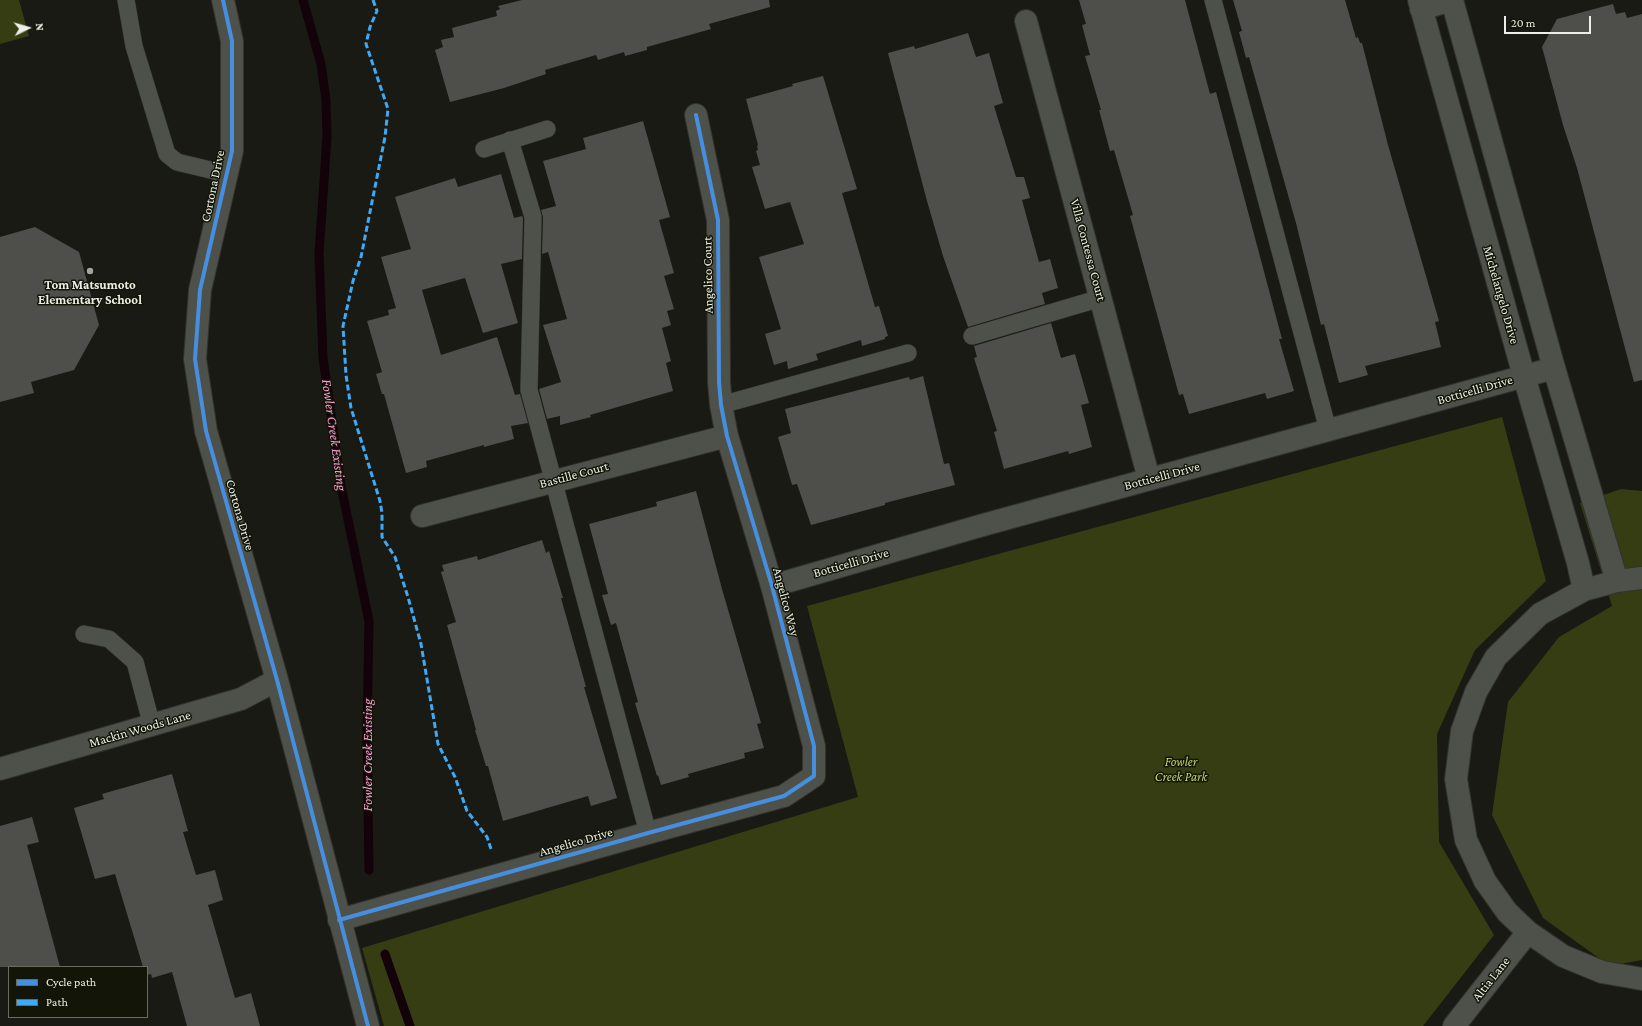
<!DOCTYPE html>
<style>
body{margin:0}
#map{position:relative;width:1642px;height:1026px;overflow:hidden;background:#191a14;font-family:"Crimson Pro",serif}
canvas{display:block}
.legend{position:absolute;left:8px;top:966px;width:140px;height:52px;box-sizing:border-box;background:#121507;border:1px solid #6a6c60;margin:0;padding:5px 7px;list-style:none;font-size:12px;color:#edefe6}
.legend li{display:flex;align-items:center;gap:8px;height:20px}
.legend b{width:20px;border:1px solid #6a6c60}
.north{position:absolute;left:8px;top:8px;width:40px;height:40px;-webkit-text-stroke:3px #121507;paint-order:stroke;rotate:85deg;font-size:11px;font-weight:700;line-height:16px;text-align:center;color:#edefe6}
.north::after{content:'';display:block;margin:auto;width:14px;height:18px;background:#edefe6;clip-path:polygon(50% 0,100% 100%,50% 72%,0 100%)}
.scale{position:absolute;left:1504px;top:16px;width:87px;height:18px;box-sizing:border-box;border:2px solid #edefe6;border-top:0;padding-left:5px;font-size:12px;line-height:14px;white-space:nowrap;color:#edefe6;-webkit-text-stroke:3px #121507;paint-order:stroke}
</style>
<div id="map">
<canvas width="1642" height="1026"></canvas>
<ul class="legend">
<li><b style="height:5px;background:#468fdf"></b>Cycle path</li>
<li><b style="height:5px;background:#3fa9f5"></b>Path</li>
</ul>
<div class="north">N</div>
<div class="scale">20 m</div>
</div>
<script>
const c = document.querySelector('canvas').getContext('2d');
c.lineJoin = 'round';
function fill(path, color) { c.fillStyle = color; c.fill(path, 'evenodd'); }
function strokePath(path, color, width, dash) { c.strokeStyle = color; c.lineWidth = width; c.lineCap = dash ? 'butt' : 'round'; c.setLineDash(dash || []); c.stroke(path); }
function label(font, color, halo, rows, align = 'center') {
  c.font = font + ' "Crimson Pro",serif'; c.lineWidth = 3; c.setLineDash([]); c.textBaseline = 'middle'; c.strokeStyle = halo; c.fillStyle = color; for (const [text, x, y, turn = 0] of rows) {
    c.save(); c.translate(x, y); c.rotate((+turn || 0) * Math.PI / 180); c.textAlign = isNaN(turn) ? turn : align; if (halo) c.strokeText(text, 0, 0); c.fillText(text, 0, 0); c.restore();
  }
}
fill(new Path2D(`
 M 0,0 L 19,0 L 29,36 L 0,44 Z
 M 1502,417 L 1546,581 L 1475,650 L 1437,734 L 1439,842 L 1494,935 L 1423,1026 L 384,1026 L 362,948 L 858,797 L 807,606 Z
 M 1621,489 L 1642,491 L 1642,960 L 1610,966 L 1543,918 L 1492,815 L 1508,702 L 1559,637 L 1612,606 L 1580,503 Z`), '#363d13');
strokePath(new Path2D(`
 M 303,0 L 321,64 L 326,100 L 327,137 L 319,254 L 323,358 L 341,486 L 369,621 L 367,734 L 369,870
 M 385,954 L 410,1026`), '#14020b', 9);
fill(new Path2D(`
 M 522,0 L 769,0 L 770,7 L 709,24 L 711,29 L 647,47 L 647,50 L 625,56 L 624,52 L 598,60 L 596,55 L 545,70 L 546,74 L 504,88 L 450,102 L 435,50 L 443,47 L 441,40 L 454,37 L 452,28 L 497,16 L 496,11 L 500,9 L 498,6 Z
 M 1079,0 L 1185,0 L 1210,94 L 1216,92 L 1282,339 L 1279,339 L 1294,391 L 1267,399 L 1265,393 L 1189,414 L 1183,394 L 1179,395 L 1130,216 L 1133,215 L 1114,150 L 1110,151 L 1099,110 L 1101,110 L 1085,56 L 1090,55 L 1082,25 L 1086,24 Z
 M 1233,0 L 1345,0 L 1356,38 L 1358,37 L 1360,43 L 1362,43 L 1388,145 L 1439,321 L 1435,322 L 1441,347 L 1365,366 L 1368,375 L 1339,383 L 1324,324 L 1321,325 L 1296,223 L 1249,57 L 1246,58 L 1239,32 L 1242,31 Z
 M 1613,4 L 1616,14 L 1625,12 L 1627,18 L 1642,14 L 1642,380 L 1634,382 L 1577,168 L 1563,125 L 1542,47 L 1557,19 Z
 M 968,33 L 976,57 L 989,53 L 1003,103 L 994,106 L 1016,177 L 1024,177 L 1030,198 L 1022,200 L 1039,262 L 1050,259 L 1058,288 L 1042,293 L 1045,304 L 968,327 L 943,256 L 927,201 L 888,53 L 914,46 L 915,49 Z
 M 823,76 L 857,189 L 842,193 L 875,307 L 879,306 L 888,336 L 885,337 L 885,339 L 862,346 L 861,340 L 816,354 L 818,360 L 788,369 L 787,361 L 774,365 L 765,334 L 781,329 L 759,257 L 804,244 L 790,202 L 765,209 L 752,167 L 760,165 L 756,151 L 758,150 L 757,146 L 758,145 L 746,99 L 793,86 L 792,84 Z
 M 643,121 L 670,217 L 659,220 L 674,273 L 664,276 L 674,309 L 667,311 L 671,325 L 662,328 L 671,361 L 666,363 L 673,391 L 590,415 L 591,417 L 560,425 L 560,416 L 547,419 L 539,389 L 561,382 L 543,325 L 567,319 L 548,252 L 542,254 L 543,217 L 541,210 L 556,206 L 543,161 L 586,149 L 583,138 Z
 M 501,174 L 514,218 L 522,216 L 523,218 L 522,259 L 501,264 L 518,323 L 483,333 L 465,278 L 422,290 L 441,355 L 497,337 L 515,395 L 520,394 L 528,423 L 511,426 L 514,439 L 484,447 L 484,445 L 426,461 L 427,467 L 406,473 L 384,394 L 382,394 L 376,374 L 382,372 L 367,321 L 389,315 L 388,310 L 396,308 L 381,257 L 411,249 L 395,197 L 455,178 L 458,187 Z
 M 35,227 L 79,252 L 99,325 L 74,370 L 31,382 L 34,393 L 0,402 L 0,237 Z
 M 1051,323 L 1061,358 L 1075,354 L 1089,403 L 1081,405 L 1092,447 L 1069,454 L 1068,451 L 1004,469 L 994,432 L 997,431 L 974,358 L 977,357 L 974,346 Z
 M 923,376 L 944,464 L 949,463 L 955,485 L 885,503 L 885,505 L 811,525 L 797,484 L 792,485 L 778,437 L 791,433 L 785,409 L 909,377 L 910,380 Z
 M 696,491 L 722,589 L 761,723 L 757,724 L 764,748 L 744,753 L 745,758 L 688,774 L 689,777 L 661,785 L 658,775 L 657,776 L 635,703 L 638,702 L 616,623 L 611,625 L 602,595 L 608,594 L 589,524 L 657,506 L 656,502 Z
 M 542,540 L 546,553 L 549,551 L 563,598 L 561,598 L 586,687 L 584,687 L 617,798 L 591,806 L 588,796 L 503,821 L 488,766 L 486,766 L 475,730 L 476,730 L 447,625 L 456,622 L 441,572 L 444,571 L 442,565 L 477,556 L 478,560 Z
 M 172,774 L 188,831 L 183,832 L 196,875 L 215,870 L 223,900 L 208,905 L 235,998 L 251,993 L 260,1026 L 187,1026 L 172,972 L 152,978 L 151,974 L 147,975 L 147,967 L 143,967 L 115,874 L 95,879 L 74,808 L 104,799 L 102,794 Z
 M 32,817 L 39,842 L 27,845 L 60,967 L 0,967 L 0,826 Z`), '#4e4f4a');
const lane = new Path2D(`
 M 126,0 L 134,46 L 167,154 L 177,162 L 227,174
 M 1213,0 L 1328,430
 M 510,140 L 533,217 L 529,390 L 648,833
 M 484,149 L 547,129
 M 972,336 L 1101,298
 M 721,405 L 908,353
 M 84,634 L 109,639 L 135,662 L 152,726`);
const street = new Path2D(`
 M 223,0 L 232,41 L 232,151 L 200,290 L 195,359 L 206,431 L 277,680 L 368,1026
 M 1421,9 L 1452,0
 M 1026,21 L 1149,479
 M 422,516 L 727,436
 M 772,586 L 983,525 L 1554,368
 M 0,769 L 241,699 L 277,680
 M 339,920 L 648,833 L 784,796 L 814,776 L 814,746 L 772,586 L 727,436 L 721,405 L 719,382 L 718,220 L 696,115`);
const secondary = new Path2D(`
 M 1419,0 L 1524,376 L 1578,563 L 1584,590
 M 1452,0 L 1554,368 L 1617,581
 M 1642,578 L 1617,581 L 1584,590 L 1540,614 L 1496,657 L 1476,692 L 1462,731 L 1456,779 L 1466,840 L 1485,881 L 1507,912 L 1528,932 L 1563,956 L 1602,972 L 1642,979
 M 1454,1026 L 1528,932`);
strokePath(lane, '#32332e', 18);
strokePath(street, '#32332e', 24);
strokePath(secondary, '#32332e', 24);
strokePath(lane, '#4e504a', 17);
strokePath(street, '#4e504a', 22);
strokePath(secondary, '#4e504a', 22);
strokePath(new Path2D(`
 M 373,0 L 377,11 L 370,27 L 366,44 L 388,109 L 385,137 L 361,257 L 353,281 L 343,326 L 346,375 L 351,408 L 380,501 L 382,513 L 382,537 L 395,557 L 408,597 L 421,644 L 438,744 L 455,777 L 467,811 L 487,837 L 491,849`), '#3fa9f5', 3, [6, 3]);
strokePath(new Path2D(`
 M 223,0 L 232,41 L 232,151 L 200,290 L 195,359 L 206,431 L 277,680 L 368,1026
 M 339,920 L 648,833 L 784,796 L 814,776 L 814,746 L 772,586 L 727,436 L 721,405 L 719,382 L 718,220 L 696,115`), '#468fdf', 4);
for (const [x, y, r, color] of [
 [90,271,4,"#a3a49c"]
]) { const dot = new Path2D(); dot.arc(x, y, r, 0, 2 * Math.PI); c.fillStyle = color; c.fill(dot); strokePath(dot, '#121507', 1.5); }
label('13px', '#edefe6', '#121507', [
 ["Cortona Drive",213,186,-78],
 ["Villa Contessa Court",1088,250,75],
 ["Angelico Court",708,275,-91],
 ["Michelangelo Drive",1501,295,74],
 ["Botticelli Drive",1475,390,-16],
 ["Bastille Court",574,475,-15],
 ["Botticelli Drive",1162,476,-15],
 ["Cortona Drive",240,515,74],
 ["Botticelli Drive",851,563,-16],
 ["Angelico Way",786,602,75],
 ["Mackin Woods Lane",140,729,-16],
 ["Angelico Drive",576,842,-16],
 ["Altia Lane",1491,979,-52]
]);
label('bold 13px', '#edefe6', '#121507', [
 ["Tom Matsumoto",90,285],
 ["Elementary School",90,300]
]);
label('italic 13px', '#c1d66b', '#121507', [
 ["Fowler",1181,762],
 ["Creek Park",1181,777]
]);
label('italic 14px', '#fd9bd4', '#121507', [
 ["Fowler Creek Existing",334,435,82],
 ["Fowler Creek Existing",368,755,-90]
]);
</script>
